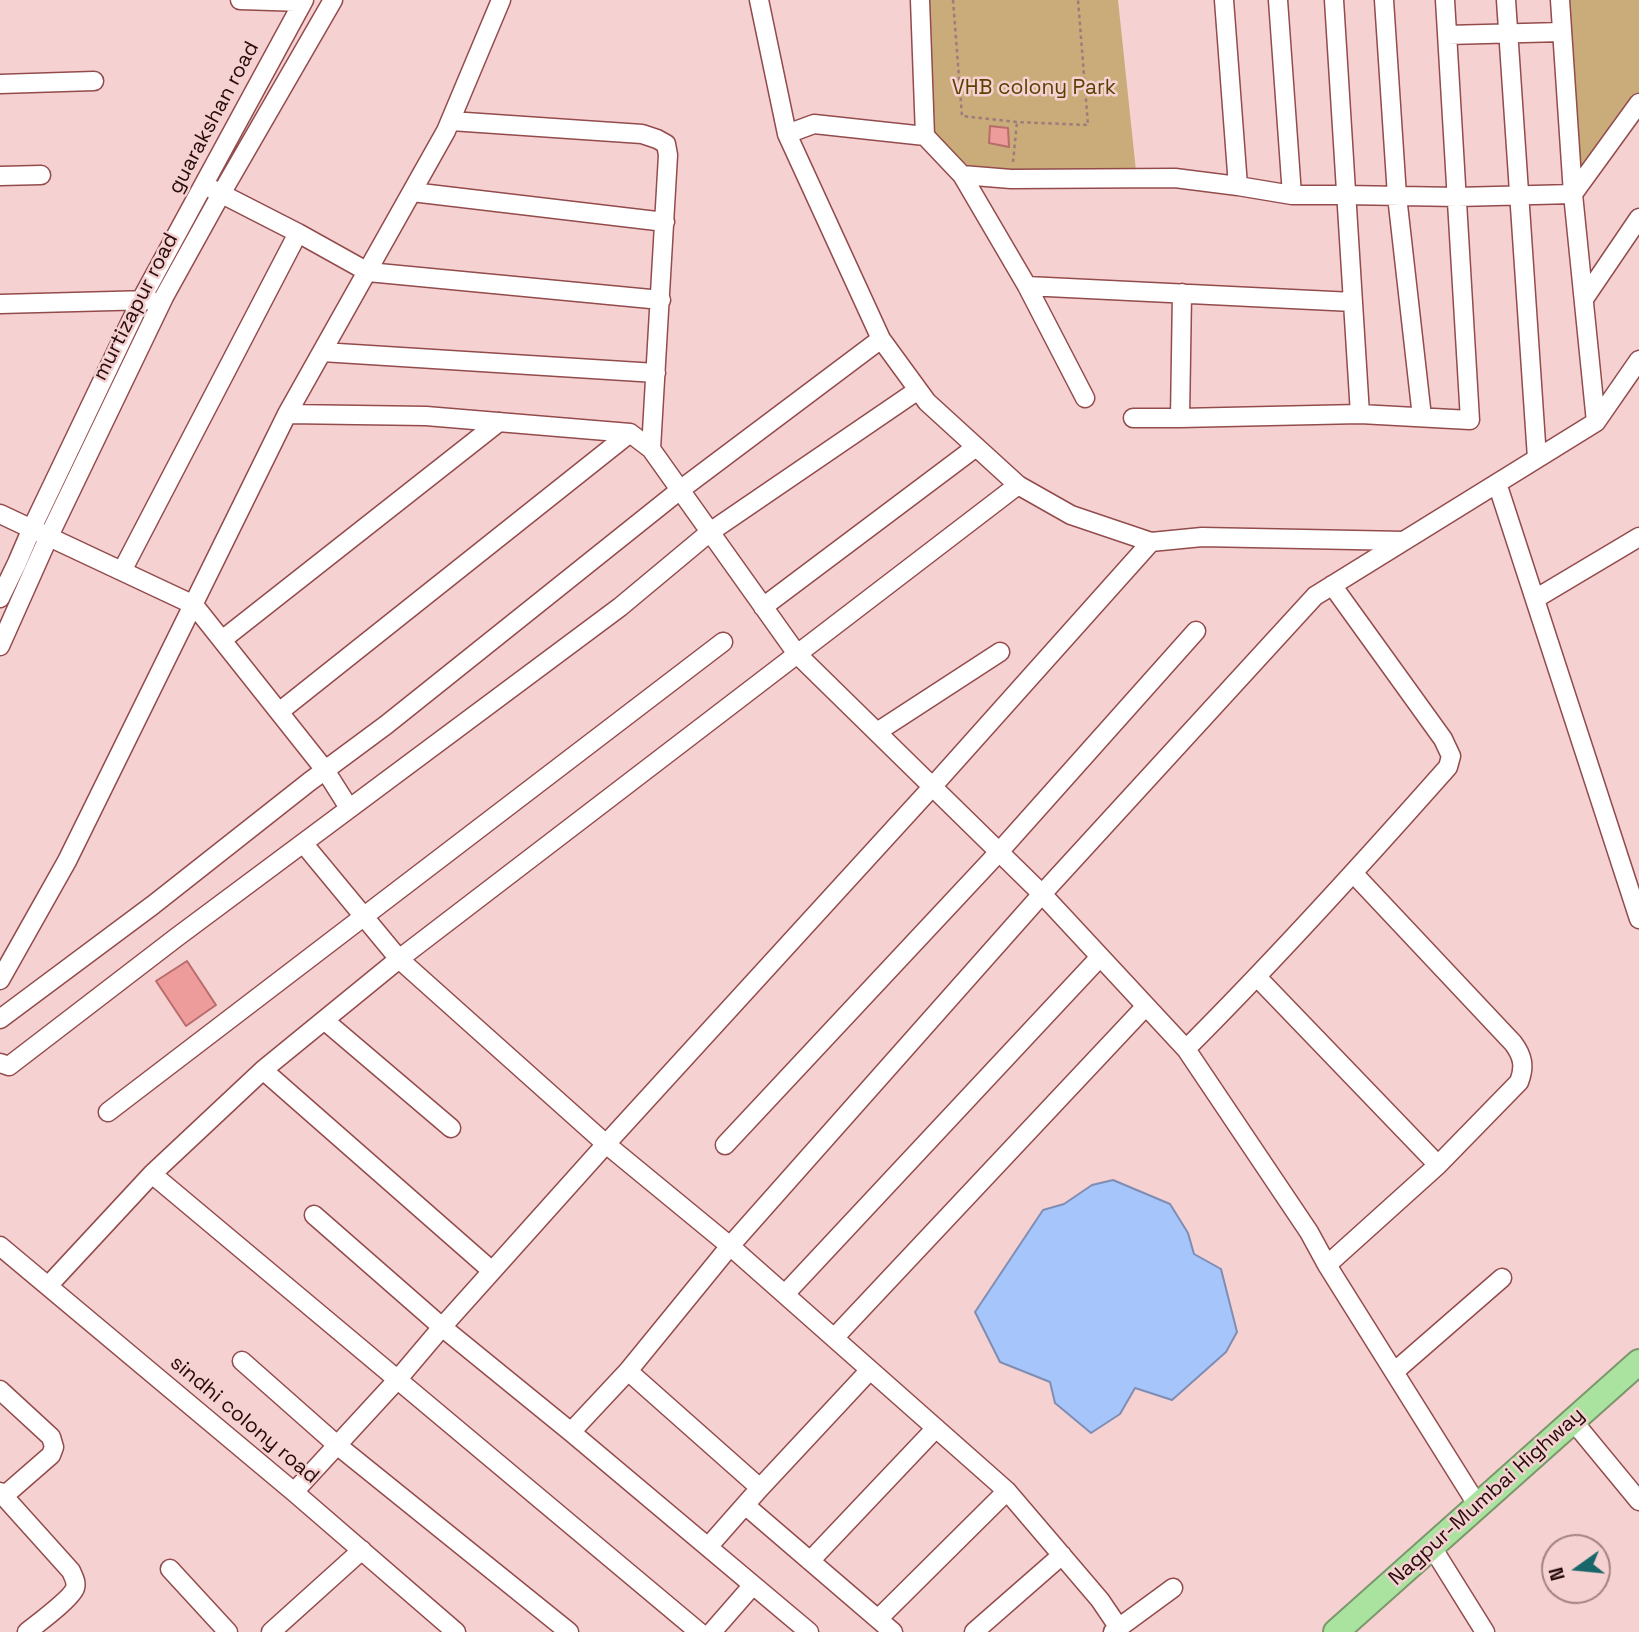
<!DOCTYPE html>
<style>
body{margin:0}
#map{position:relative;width:1639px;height:1632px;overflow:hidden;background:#f5d2d1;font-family:"Space Grotesk",sans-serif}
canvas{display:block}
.north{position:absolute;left:1541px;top:1534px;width:70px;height:70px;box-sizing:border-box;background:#f5d2d1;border:2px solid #a38282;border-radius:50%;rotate:255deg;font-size:19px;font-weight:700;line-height:28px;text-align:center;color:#280b0c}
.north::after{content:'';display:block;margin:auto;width:24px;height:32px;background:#18666a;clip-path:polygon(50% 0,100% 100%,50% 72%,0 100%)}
</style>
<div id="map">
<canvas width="1639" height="1632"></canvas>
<div class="north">N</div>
</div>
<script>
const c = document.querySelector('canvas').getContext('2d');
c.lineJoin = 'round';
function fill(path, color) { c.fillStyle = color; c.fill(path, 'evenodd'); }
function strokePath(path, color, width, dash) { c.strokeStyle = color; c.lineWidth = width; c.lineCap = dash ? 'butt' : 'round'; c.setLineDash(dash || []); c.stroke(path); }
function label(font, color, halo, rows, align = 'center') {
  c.font = font + ' "Space Grotesk",sans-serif'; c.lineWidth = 5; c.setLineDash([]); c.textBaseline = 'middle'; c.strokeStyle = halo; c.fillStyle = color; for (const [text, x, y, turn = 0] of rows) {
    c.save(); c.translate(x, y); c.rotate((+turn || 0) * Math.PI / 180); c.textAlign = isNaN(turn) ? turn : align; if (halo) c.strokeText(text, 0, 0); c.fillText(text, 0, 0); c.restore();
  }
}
fill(new Path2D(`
 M 914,0 L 1118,0 L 1136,171 L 978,176 L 924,122 Z
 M 1566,0 L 1639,0 L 1639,93 L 1584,169 L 1576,175 Z`), '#c9ac79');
const water = new Path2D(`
 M 1113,1180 L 1170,1204 L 1188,1233 L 1194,1254 L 1221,1269 L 1237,1332 L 1226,1352 L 1172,1400 L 1135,1388 L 1120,1414 L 1091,1433 L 1055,1403 L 1050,1382 L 1000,1362 L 975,1312 L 1043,1210 L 1064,1204 L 1092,1185 Z`);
fill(water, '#a6c5fb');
strokePath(water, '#808db3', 2);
const building = new Path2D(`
 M 990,126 L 1008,128 L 1009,147 L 989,143 Z
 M 187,961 L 216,1005 L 186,1026 L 156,981 Z`);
fill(building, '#ed9c9b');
strokePath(building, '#b86c6b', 2);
const minor = new Path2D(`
 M 240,0 L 303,2
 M 759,0 L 787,134 L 881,339 L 927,402 L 1018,485 L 1071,515 L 1151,542 L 1202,537 L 1404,541
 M 920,0 L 925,136
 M 1224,0 L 1238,186
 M 1278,0 L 1292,195
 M 1334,0 L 1360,414
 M 1384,0 L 1397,196 L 1422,417
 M 1506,0 L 1537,458
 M 1560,0 L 1573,194 L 1596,422
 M 1447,35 L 1562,32
 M 0,84 L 94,81
 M 451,121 L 642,134 L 657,139 L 666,144 L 668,155 L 651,449
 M 787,134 L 814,124 L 925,136 L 962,175 L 1011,179 L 1175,178 L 1238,186 L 1292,195 L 1346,195 L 1457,197 L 1573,194 L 1639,103
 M 962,175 L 1027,286 L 1085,398
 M 0,176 L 41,175
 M 210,188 L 298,233 L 368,272 L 661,300
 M 412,192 L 665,222
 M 1027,286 L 1353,302
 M 1182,293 L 1180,418 L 1360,414 L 1470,420 L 1445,0
 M 1584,299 L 1639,218
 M 0,304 L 150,300
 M 322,352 L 656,373
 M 287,414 L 426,416 L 630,433 L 651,449 L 797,654 L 1042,894 L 1186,1049 L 1309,1232 L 1327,1265 L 1478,1506
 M 1133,418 L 1180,418
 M 1497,483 L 1639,919
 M 0,514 L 194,605 L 325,770 L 349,808
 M 122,571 L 298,233
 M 0,598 L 17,563 L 32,528 L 141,300 L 304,0
 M 1535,599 L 1639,537
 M 763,607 L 976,447
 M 222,640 L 499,422
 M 0,646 L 49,536 L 164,297 L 221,194 L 333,0
 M 279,712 L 630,433
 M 877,732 L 1000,652
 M 303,843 L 399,959 L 606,1144 L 730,1246 L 1007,1491 L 1100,1600 L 1119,1628
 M 1258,978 L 1438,1165
 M 0,980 L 67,861 L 287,414 L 446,131 L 501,0
 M 0,1019 L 153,905 L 309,782 L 386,725 L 680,490 L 881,339
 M 324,1020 L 451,1128
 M 1186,1049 C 1277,958 1363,863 1448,767 L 1451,756 L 1443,739 L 1332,585
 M 0,1063 L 9,1066 L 177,937 L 620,607 L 710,532 L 918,390
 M 263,1070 L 492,1271
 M 108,1112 L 723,642
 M 725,1145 L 999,852 L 1196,631
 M 152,1174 L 699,1632
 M 314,1215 L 442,1327 L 571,1432 L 809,1632
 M 0,1246 L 294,1492 L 456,1632
 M 1327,1265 L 1438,1165 L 1519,1082 C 1525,1067 1523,1056 1513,1043 L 1354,874
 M 48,1286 L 152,1174 L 263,1070 L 399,959 L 1018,485
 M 785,1294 L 1100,957
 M 834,1338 L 1146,1006
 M 242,1361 L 337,1445 L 569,1632
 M 628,1371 L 760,1488
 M 1394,1372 L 1502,1278
 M 0,1390 L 51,1437 L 54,1447 L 51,1455 L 4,1496
 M 1573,1421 L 1639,1501
 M 571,1432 L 628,1371 L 730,1246 L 1042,894 L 1315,596 L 1596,422 L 1639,360
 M 0,1492 L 71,1571 C 73,1576 77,1582 75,1588 C 72,1598 37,1624 27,1632
 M 294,1492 L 398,1379 L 442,1327 L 606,1144 L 933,786 L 1151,542
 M 745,1505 L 893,1632
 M 708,1547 L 760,1488 L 870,1370
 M 1432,1547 L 1485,1632
 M 810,1561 L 936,1428
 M 170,1569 L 228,1632
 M 878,1619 L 1007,1491
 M 271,1632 L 362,1550
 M 712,1632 L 753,1585
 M 974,1632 L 1062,1555
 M 1113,1632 L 1173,1588`);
const highway = new Path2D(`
 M 1336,1632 L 1639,1362`);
strokePath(minor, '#934b4c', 21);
strokePath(highway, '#7c976c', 28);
strokePath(new Path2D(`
 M 953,0 L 962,116 L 1017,122 L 1088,125 L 1078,0
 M 1013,162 L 1017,122`), '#9d7c7c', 2.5, [3.5, 3.5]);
strokePath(minor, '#fff', 18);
strokePath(highway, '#aae3a0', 24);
label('21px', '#5c4002', '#f5d2d1', [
 ["VHB colony Park",1034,88]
]);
label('21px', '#280b0c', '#f5d2d1', [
 ["guarakshan road",214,118,-62],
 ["murtizapur road",136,307,-63],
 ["sindhi colony road",244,1420,40],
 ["Nagpur-Mumbai Highway",1487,1497,-42]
]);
</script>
